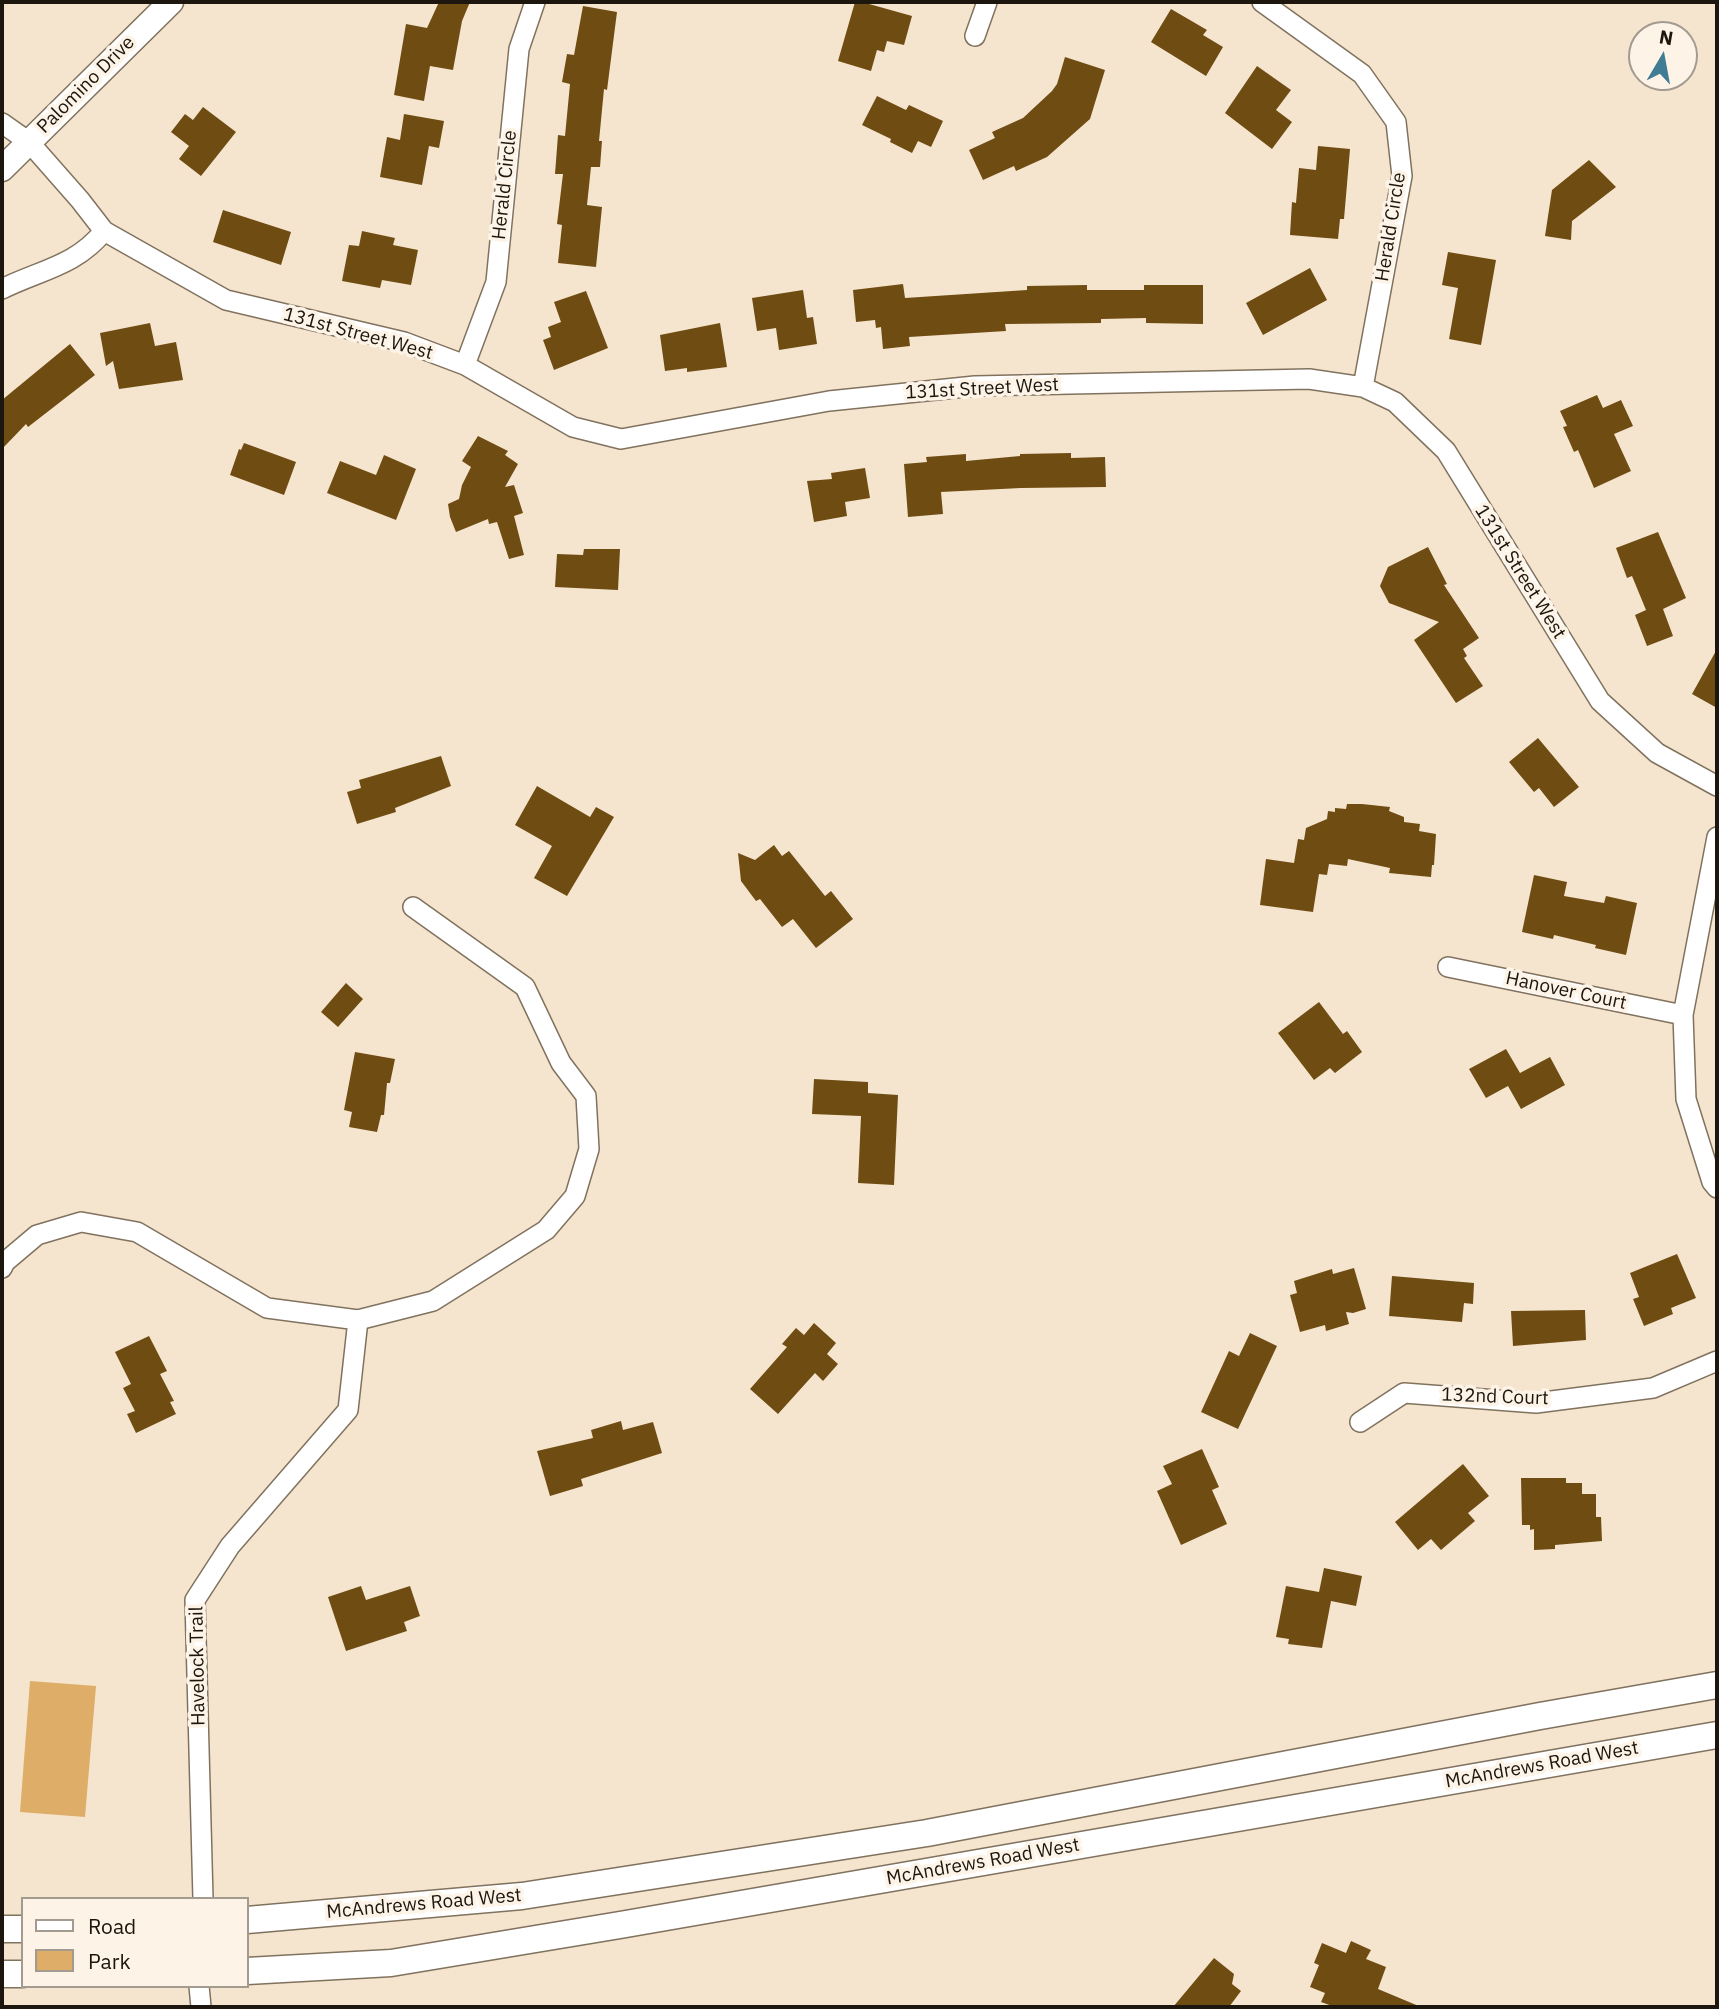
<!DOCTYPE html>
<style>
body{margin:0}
#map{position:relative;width:1719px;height:2009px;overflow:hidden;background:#f5e5cf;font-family:"IBM Plex Sans",sans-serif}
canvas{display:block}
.frame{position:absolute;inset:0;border:4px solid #1c160e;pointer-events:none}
.legend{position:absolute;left:21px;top:1897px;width:228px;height:91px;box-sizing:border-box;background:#fdf3e6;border:2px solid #a39b90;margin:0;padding:9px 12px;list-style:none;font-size:21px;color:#1c160e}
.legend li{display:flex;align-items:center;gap:14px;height:35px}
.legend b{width:35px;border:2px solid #a39b90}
.north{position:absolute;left:1628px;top:21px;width:70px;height:70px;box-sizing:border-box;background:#fdf3e6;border:2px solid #a39b90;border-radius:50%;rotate:10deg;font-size:19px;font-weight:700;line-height:28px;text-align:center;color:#1c160e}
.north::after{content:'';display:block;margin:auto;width:24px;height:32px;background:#407c94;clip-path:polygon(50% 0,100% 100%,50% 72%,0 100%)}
</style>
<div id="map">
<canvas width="1719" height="2009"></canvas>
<div class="frame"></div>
<ul class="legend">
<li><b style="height:9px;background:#fff"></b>Road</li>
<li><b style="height:19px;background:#deae68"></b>Park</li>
</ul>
<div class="north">N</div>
</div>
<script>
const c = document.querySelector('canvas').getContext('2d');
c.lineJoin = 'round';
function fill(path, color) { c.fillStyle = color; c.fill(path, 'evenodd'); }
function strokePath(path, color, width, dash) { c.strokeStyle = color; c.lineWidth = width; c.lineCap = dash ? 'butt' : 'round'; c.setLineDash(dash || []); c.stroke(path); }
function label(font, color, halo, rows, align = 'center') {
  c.font = font + ' "IBM Plex Sans",sans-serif'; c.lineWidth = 7; c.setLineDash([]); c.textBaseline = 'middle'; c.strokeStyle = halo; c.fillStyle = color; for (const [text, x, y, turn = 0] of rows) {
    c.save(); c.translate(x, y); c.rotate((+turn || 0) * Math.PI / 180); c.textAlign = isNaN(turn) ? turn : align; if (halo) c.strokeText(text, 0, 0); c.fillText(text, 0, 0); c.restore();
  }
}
fill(new Path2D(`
 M 30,1681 L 96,1686 L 85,1817 L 20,1812 Z`), '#deae68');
fill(new Path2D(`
 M 439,2 L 470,2 L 462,21 L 453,70 L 430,66 L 424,101 L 394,95 L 406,24 L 427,28 Z
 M 855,2 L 862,2 L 912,16 L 904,45 L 887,41 L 884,52 L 877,50 L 871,71 L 838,61 Z
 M 583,6 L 617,12 L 607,90 L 604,89 L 599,141 L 602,141 L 600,167 L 591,167 L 587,205 L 602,207 L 596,267 L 558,263 L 562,225 L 557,224 L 563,174 L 555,174 L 558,135 L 565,136 L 570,84 L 562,82 L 567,54 L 574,55 Z
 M 1171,9 L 1207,30 L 1203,35 L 1223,47 L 1206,76 L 1151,42 Z
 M 1065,57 L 1105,70 L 1090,119 L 1047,157 L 1016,171 L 1014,166 L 983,180 L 969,150 L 995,138 L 992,132 L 1023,118 L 1052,91 L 1057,84 Z
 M 1257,66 L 1291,90 L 1276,110 L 1292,122 L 1272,149 L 1225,113 Z
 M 877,96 L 906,110 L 909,105 L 943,121 L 931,147 L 918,141 L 912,153 L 890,142 L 891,139 L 862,125 Z
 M 203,107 L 236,132 L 201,176 L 179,159 L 189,146 L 171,132 L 185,114 L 193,120 Z
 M 404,114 L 444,121 L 439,148 L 429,146 L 422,185 L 380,177 L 387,137 L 400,140 Z
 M 1318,146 L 1350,149 L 1344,219 L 1340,219 L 1338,239 L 1290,235 L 1292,202 L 1296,203 L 1299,168 L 1316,170 Z
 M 1589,160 L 1616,187 L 1572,221 L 1571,240 L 1545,236 L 1552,190 Z
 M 223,210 L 291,232 L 281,265 L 213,242 Z
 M 362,231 L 395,238 L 393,245 L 418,250 L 411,285 L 382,280 L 380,288 L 342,281 L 349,245 L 359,246 Z
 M 1448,252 L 1496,260 L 1481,345 L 1449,339 L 1458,288 L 1442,285 Z
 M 1310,268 L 1327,300 L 1263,335 L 1246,303 Z
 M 903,284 L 905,298 L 1027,290 L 1027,286 L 1087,285 L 1087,290 L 1144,290 L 1144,285 L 1203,285 L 1203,324 L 1146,323 L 1146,318 L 1101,319 L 1101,323 L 1005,324 L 1006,331 L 909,337 L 910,346 L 883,349 L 881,327 L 876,328 L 875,320 L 856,322 L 853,290 Z
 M 803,290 L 807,318 L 813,317 L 817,344 L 779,350 L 776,328 L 757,331 L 752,298 Z
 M 586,291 L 608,348 L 554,370 L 543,340 L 551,337 L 548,327 L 561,322 L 554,302 Z
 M 150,323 L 155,346 L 176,342 L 183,380 L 119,389 L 113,361 L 106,366 L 100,333 Z
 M 720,323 L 727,367 L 687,372 L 687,368 L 665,371 L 660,335 Z
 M 70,344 L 95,375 L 28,427 L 26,424 L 2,449 L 2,400 Z
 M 1597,395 L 1603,408 L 1621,400 L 1633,426 L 1614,434 L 1631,471 L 1594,488 L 1578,450 L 1574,452 L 1563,427 L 1567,426 L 1560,411 Z
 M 478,436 L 508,451 L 505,455 L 518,464 L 505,487 L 514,485 L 523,513 L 514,516 L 524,555 L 509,559 L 497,522 L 489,524 L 488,519 L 456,532 L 450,517 L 448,504 L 459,499 L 462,485 L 471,467 L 462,461 Z
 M 244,443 L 296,462 L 284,495 L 230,475 L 239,449 L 241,450 Z
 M 1071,453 L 1071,458 L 1105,457 L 1106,487 L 1021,488 L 941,492 L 943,514 L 908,517 L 904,464 L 927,462 L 926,457 L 966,454 L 966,461 L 1020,456 L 1020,454 Z
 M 384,455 L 416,469 L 396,520 L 327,493 L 340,461 L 376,475 Z
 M 865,468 L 870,498 L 845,502 L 847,516 L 814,522 L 807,481 L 832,479 L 831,473 Z
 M 1658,532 L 1686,598 L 1663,609 L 1673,636 L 1647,646 L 1635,615 L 1646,610 L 1632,576 L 1627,578 L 1616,548 Z
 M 1428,547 L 1447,584 L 1444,585 L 1479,638 L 1463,649 L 1467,656 L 1464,658 L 1483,686 L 1456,703 L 1414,640 L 1439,622 L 1389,603 L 1380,586 L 1388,567 Z
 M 584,549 L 620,549 L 618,590 L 555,587 L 557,554 L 583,555 Z
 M 1717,649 L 1717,708 L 1692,694 Z
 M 1538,738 L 1579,787 L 1554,807 L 1539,788 L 1534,792 L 1509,762 Z
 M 441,756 L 451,786 L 395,808 L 396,812 L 357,824 L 347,792 L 361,788 L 359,780 Z
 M 537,786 L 590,817 L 596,807 L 614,817 L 567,896 L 534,878 L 552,846 L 515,825 Z
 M 1347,804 L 1362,804 L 1390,807 L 1389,811 L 1404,817 L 1404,822 L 1420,824 L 1419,831 L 1436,834 L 1434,865 L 1432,865 L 1431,877 L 1389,873 L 1390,868 L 1348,859 L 1347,866 L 1329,864 L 1327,875 L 1319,874 L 1313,912 L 1260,905 L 1266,859 L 1294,863 L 1298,839 L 1304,840 L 1306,828 L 1327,819 L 1328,811 L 1335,812 L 1335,808 L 1346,809 Z
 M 774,845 L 782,856 L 789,851 L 825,896 L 831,891 L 853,919 L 816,948 L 793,919 L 782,927 L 760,899 L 756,901 L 741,881 L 738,853 L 755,860 Z
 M 1534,875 L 1567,882 L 1564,896 L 1604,903 L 1606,896 L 1637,903 L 1626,955 L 1595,948 L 1596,945 L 1554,935 L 1553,939 L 1522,932 Z
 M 346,983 L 363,999 L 338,1027 L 321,1012 Z
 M 1319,1002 L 1343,1034 L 1347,1031 L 1362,1052 L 1335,1073 L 1330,1068 L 1314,1080 L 1278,1033 Z
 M 1506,1049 L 1520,1073 L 1550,1057 L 1565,1085 L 1521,1109 L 1508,1086 L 1486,1098 L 1469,1069 Z
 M 355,1052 L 395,1059 L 390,1083 L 387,1083 L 384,1115 L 381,1115 L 377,1132 L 349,1127 L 352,1112 L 344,1110 Z
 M 814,1079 L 868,1082 L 868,1093 L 898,1095 L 894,1185 L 858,1183 L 861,1116 L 812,1114 Z
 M 1677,1254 L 1696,1298 L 1671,1308 L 1673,1314 L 1644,1326 L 1633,1299 L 1639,1297 L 1630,1273 Z
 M 1354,1268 L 1366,1309 L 1353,1313 L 1346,1312 L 1349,1324 L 1326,1331 L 1325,1325 L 1300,1332 L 1290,1295 L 1297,1293 L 1294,1281 L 1332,1269 L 1333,1274 Z
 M 1392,1276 L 1474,1283 L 1473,1304 L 1464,1303 L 1462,1322 L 1389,1316 Z
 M 1585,1310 L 1586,1340 L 1513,1346 L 1511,1311 Z
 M 814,1323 L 836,1343 L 827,1354 L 838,1364 L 823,1381 L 815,1373 L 778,1414 L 750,1389 L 787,1347 L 782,1344 L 796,1328 L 804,1335 Z
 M 1250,1333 L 1277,1346 L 1238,1429 L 1201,1412 L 1229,1351 L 1239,1356 Z
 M 149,1336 L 167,1371 L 160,1374 L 174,1401 L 170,1402 L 176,1414 L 136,1433 L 127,1414 L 135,1411 L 123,1388 L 131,1384 L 115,1352 Z
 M 621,1421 L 623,1430 L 653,1422 L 662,1453 L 581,1479 L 583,1486 L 550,1496 L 537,1451 L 593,1438 L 591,1430 Z
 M 1202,1449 L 1219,1487 L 1212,1490 L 1227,1524 L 1181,1545 L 1157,1491 L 1172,1484 L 1163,1466 Z
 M 1463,1464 L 1489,1496 L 1468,1513 L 1475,1521 L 1441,1550 L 1431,1539 L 1418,1550 L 1395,1522 Z
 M 1521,1478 L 1566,1478 L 1566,1483 L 1582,1483 L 1582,1494 L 1596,1494 L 1596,1517 L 1601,1517 L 1602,1541 L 1555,1545 L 1555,1549 L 1534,1550 L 1534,1529 L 1530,1530 L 1530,1525 L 1522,1525 Z
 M 1324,1568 L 1362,1576 L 1356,1606 L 1331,1601 L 1322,1648 L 1288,1644 L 1289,1639 L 1276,1637 L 1286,1586 L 1319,1592 Z
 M 361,1586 L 366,1600 L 410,1586 L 420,1616 L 404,1622 L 407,1631 L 346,1651 L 328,1597 Z
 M 1351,1941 L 1371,1950 L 1366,1959 L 1386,1967 L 1378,1989 L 1421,2007 L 1335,2007 L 1321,2002 L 1325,1993 L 1310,1987 L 1319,1965 L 1314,1963 L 1322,1943 L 1346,1953 Z
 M 1214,1958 L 1234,1974 L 1232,1984 L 1241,1991 L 1229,2007 L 1173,2007 Z`), '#6f4c11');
const minor = new Path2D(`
 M 1262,2 L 1362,74 L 1396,122 L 1402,176 L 1363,387
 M 975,36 L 987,2
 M 2,123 L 29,142 L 80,200 L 104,231 L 226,300 L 404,342 L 465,365 L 573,427 L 621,439 L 829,401 L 975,386 L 1309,379 L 1363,387 L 1395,402 L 1446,451 L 1600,701 L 1657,753 L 1717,786
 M 2,289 C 40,270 76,266 104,231
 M 465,365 L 496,282 L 519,49 L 535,2
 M 1717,837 L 1683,1015 L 1686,1099 L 1712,1182 L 1717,1188
 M 1448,967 L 1683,1015
 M 2,1268 L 5,1262 L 37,1235 L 81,1222 L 137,1232 L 267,1308 L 358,1320 L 433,1301 L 546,1230 L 575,1196 L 589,1149 L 586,1096 L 561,1063 L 525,987 L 413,907
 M 1360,1422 L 1404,1393 L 1536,1403 L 1653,1388 L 1717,1361
 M 203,1899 L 195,1600 L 230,1546 L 348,1410 L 358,1320
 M 199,1986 L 201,2007`);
const tertiary = new Path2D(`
 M 2,169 L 171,2`);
const secondary = new Path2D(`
 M 247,1920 L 522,1896 L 927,1833 L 1540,1716 L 1717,1685
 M 2,1929 L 23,1929
 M 247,1971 L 391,1963 L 620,1925 L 1717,1735
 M 2,1974 L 23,1974`);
strokePath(minor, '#80725e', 22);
strokePath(tertiary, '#80725e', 27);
strokePath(secondary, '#80725e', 29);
strokePath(minor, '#fff', 19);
strokePath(tertiary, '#fff', 24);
strokePath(secondary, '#fff', 26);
label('19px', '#1c160e', '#fdf3e6', [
 ["Palomino Drive",86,85,-45],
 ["Herald Circle",505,185,-84],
 ["Herald Circle",1391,227,-81],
 ["131st Street West",358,334,15],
 ["131st Street West",982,389,-3],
 ["131st Street West",1520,572,58],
 ["Hanover Court",1566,991,12],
 ["132nd Court",1495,1397,2],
 ["Havelock Trail",198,1666,-91],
 ["McAndrews Road West",1542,1765,-10],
 ["McAndrews Road West",983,1862,-10],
 ["McAndrews Road West",424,1904,-5]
]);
</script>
